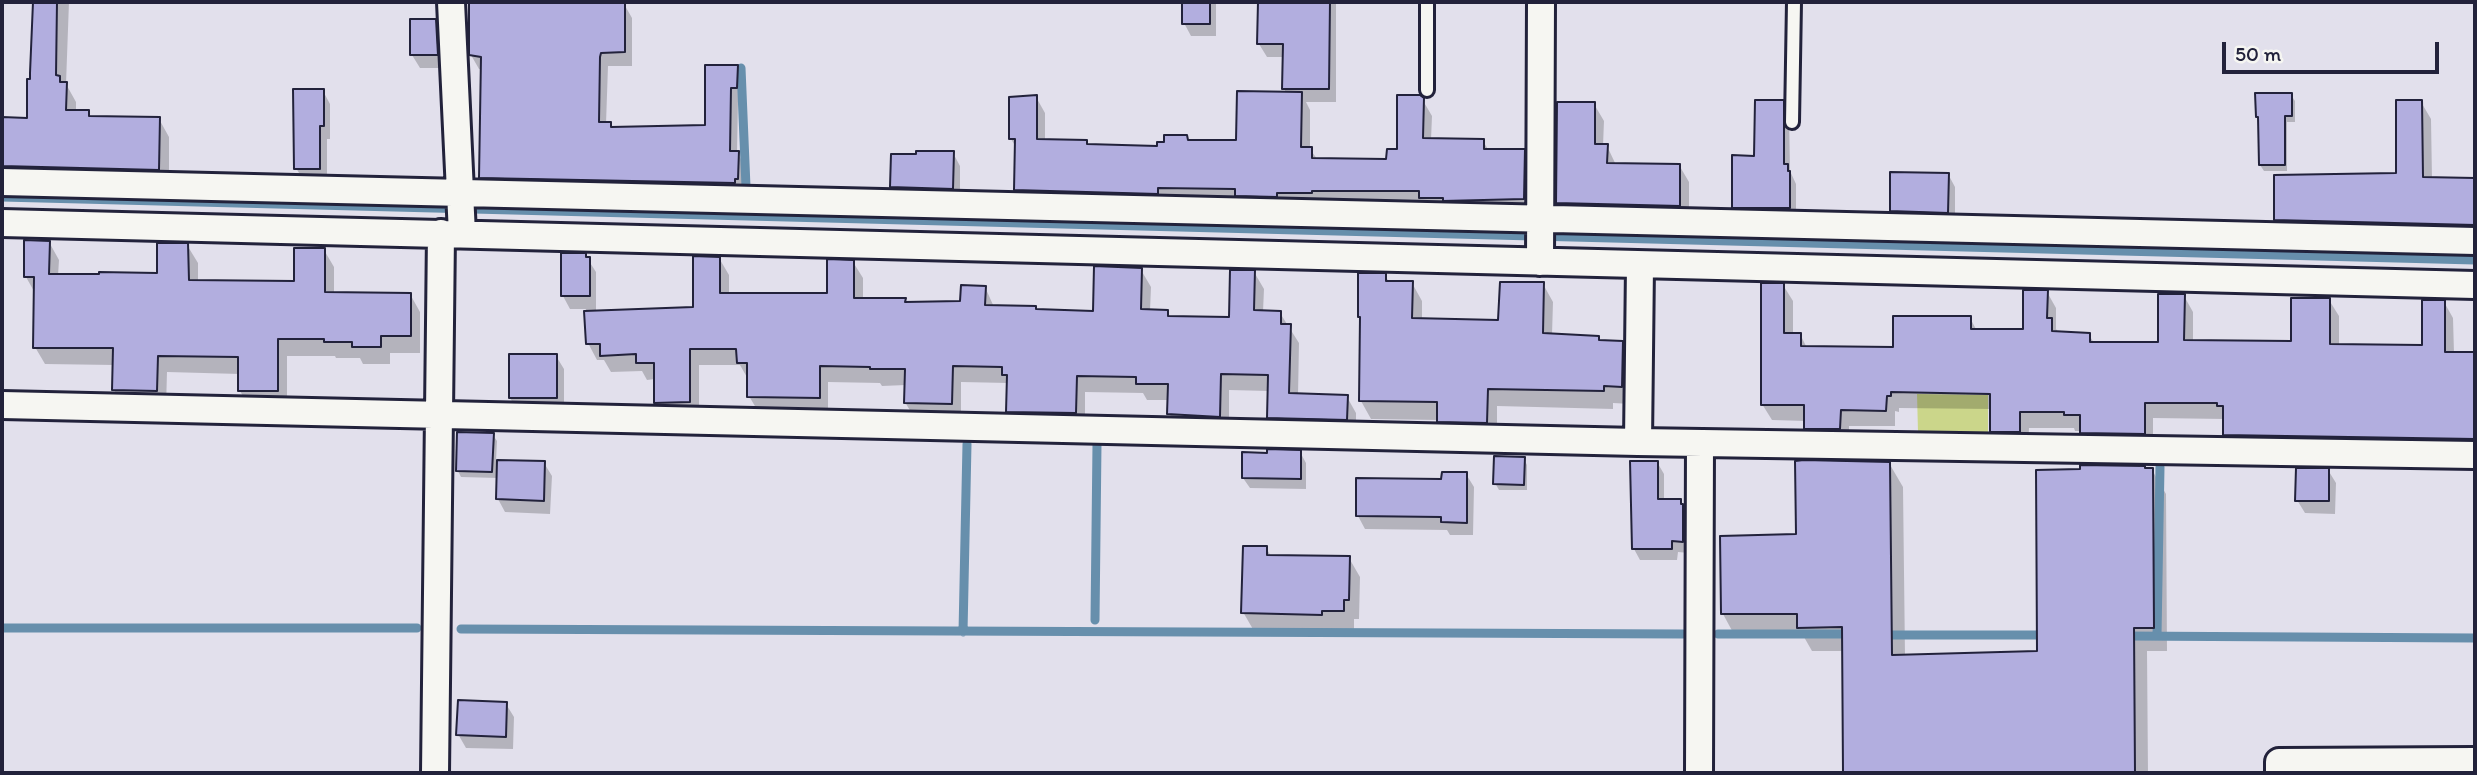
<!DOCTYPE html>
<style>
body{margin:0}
#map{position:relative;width:2477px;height:775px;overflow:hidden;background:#e2e0ec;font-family:Itim,sans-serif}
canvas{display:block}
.frame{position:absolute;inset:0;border:4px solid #22223b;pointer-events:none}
.scale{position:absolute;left:2222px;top:42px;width:217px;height:32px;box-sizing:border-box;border:4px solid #22223b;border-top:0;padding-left:9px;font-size:21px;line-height:24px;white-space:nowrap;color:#22223b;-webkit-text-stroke:5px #f6f6f2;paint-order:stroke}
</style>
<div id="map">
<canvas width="2477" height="775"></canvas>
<div class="frame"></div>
<div class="scale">50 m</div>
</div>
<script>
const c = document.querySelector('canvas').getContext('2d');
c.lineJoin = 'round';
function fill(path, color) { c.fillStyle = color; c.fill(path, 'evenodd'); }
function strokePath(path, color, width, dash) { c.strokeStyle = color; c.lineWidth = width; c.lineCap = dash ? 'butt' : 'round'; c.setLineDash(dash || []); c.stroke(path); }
fill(new Path2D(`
 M 1917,394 L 1988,395 L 1988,433 L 1918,432 Z`), '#cbd68a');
fill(new Path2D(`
 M 34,2 L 69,2 L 66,84 L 76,102 L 76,112 L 88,112 L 92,118 L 159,119 L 169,137 L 169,188 L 2,189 L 2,119 L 29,120 Z
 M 470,2 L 624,4 L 632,18 L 632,66 L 608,66 L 606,124 L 610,124 L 612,128 L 707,127 L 737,67 L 745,81 L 745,101 L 738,101 L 737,153 L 746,167 L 745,192 L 489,191 L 481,177 L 482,70 L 479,69 L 471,55 Z
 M 1184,2 L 1216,2 L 1216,36 L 1191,36 L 1184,23 Z
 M 1260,2 L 1336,2 L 1336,102 L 1306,102 L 1310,110 L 1310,149 L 1317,159 L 1388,161 L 1399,151 L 1422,99 L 1432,116 L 1431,140 L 1483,141 L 1489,151 L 1524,151 L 1533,167 L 1533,215 L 1025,206 L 1016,190 L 1017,149 L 1011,139 L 1036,97 L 1045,113 L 1045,141 L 1086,141 L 1089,146 L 1159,147 L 1186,136 L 1189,142 L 1238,142 L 1287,94 L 1284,89 L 1284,57 L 1267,57 L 1259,44 Z
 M 435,20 L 443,34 L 444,68 L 420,68 L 412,55 Z
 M 323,91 L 330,104 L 330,139 L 327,139 L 327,181 L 304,181 L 296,168 Z
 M 2291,95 L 2295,101 L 2295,122 L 2287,122 L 2287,171 L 2264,171 L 2260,165 L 2260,121 L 2257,116 Z
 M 1783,102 L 1789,114 L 1790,171 L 1796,184 L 1796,220 L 1741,219 L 1734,207 Z
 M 2421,102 L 2431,119 L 2432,179 L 2475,178 L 2475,242 L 2286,237 L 2276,220 L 2398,175 Z
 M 1594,104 L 1604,121 L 1603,146 L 1607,146 L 1616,165 L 1679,165 L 1689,182 L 1689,222 L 1567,219 L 1558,203 Z
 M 953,153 L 960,166 L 960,202 L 900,200 L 892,187 Z
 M 1948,174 L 1955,187 L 1955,225 L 1899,224 L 1891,211 Z
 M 49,242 L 59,260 L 58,276 L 159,274 L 187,245 L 198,263 L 198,282 L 295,283 L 324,250 L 334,267 L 334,294 L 410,294 L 420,312 L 420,353 L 390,353 L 390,364 L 363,364 L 360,358 L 336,358 L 335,356 L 287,356 L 287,408 L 250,408 L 240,391 L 240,374 L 167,372 L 166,408 L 124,407 L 114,390 L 114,365 L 45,364 L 35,347 L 35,293 L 26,277 Z
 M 585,255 L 596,272 L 596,312 L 694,308 L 719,258 L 729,275 L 729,295 L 829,295 L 853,262 L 863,278 L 863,300 L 904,300 L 907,303 L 962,303 L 985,287 L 994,307 L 1095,313 L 1141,270 L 1151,287 L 1150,311 L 1167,311 L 1171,318 L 1231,319 L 1254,272 L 1264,289 L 1263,312 L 1280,313 L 1299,343 L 1298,395 L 1347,397 L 1356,413 L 1356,436 L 1279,434 L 1269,417 L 1269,391 L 1229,390 L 1229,433 L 1179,430 L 1169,413 L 1169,400 L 1147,400 L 1143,393 L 1085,392 L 1085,430 L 1017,428 L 1007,412 L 1008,383 L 961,382 L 961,420 L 915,419 L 905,402 L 906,385 L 882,386 L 880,383 L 828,382 L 828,414 L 759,413 L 749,396 L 748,379 L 740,365 L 699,365 L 699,419 L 665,419 L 655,402 L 655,379 L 647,380 L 642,371 L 611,372 L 604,360 L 597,360 L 588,343 L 586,309 L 570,309 L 563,296 Z
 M 1385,275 L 1389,282 L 1412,283 L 1422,301 L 1422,320 L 1500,322 L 1543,284 L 1553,302 L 1552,335 L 1598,338 L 1601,342 L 1622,342 L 1632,360 L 1631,404 L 1613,403 L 1613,409 L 1497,406 L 1497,440 L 1449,439 L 1438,420 L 1371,419 L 1361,401 L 1362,321 L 1359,317 Z
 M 1783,285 L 1793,301 L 1793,334 L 1800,334 L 1807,348 L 1894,349 L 1970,318 L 1977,331 L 2025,331 L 2047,292 L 2056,308 L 2056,329 L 2059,334 L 2089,335 L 2094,343 L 2160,344 L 2184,296 L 2193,312 L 2193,342 L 2293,342 L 2329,300 L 2339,316 L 2339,346 L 2424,347 L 2444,302 L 2453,318 L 2454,353 L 2475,353 L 2475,455 L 2234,451 L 2225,435 L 2225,419 L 2153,418 L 2153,450 L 2091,449 L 2082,431 L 2075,431 L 2074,428 L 2029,428 L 2028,448 L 2001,447 L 1992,431 L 1992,409 L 1899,408 L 1899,412 L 1895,411 L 1895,426 L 1849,426 L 1849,445 L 1815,445 L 1806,428 L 1806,421 L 1772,420 L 1762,404 Z
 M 556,356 L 564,369 L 564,411 L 518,411 L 510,398 Z
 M 493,435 L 497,441 L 496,461 L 544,463 L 552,476 L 550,514 L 505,512 L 498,499 L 498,478 L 461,477 L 458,471 Z
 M 1300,452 L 1306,463 L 1306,489 L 1250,488 L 1243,478 Z
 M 1524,459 L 1527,465 L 1527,490 L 1499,490 L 1495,483 Z
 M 1657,462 L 1664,474 L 1664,501 L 1680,501 L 1689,518 L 1689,553 L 1678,552 L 1677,560 L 1640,560 L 1634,549 Z
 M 1889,463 L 1903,487 L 1905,656 L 2039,653 L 2145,470 L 2152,470 L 2166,494 L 2167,651 L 2147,651 L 2148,773 L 1845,773 L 1844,651 L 1812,651 L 1804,637 L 1736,638 L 1723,614 L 1798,535 Z
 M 2328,470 L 2336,483 L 2335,514 L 2305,513 L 2297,500 Z
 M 1466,474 L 1474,487 L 1473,535 L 1450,535 L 1447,530 L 1365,529 L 1358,516 Z
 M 1266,548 L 1271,556 L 1349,558 L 1360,577 L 1359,619 L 1354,619 L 1354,630 L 1332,629 L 1332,633 L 1254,631 L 1243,612 Z
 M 506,704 L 514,717 L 513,749 L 466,748 L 458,734 Z`), '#0003');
strokePath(new Path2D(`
 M 741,68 L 746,187
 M 2,197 L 2475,260
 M 1095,620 L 1097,444
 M 2,628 L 417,628
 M 461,629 L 1683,634
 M 963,632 L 967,444
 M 1718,634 L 1854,634
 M 1882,635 L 2047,635
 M 2124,636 L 2475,638
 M 2157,636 L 2160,467`), '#678fac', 9);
const building = new Path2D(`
 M 33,2 L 57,2 L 56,75 L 60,76 L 60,82 L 67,82 L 66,110 L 89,110 L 89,116 L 160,117 L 159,170 L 2,166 L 2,117 L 27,118 L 27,79 L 30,79 L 30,73 Z
 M 469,2 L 625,2 L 625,52 L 601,53 L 600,57 L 599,122 L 611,122 L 611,127 L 705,125 L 705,65 L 738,65 L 737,88 L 731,88 L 730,151 L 739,151 L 738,179 L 735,179 L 735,183 L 479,178 L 481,57 L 469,55 Z
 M 1182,2 L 1210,2 L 1210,24 L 1182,24 Z
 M 1258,2 L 1330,2 L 1329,89 L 1282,89 L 1283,44 L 1257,44 Z
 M 410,19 L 436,19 L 438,55 L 410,55 Z
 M 293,89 L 324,89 L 324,126 L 320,126 L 320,169 L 294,169 Z
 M 1237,91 L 1302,92 L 1301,147 L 1312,147 L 1312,158 L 1386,159 L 1387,149 L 1397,149 L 1397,95 L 1420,95 L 1424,98 L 1423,138 L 1484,139 L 1484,149 L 1525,149 L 1524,199 L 1443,201 L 1443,198 L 1419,198 L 1419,191 L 1312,191 L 1312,193 L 1277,193 L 1277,197 L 1235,196 L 1235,189 L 1158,188 L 1158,194 L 1014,190 L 1015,139 L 1009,139 L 1009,97 L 1037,95 L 1037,139 L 1087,140 L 1087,144 L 1157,146 L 1157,142 L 1164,142 L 1164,135 L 1187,135 L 1188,140 L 1236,140 Z
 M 2255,93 L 2292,93 L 2292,116 L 2285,116 L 2285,165 L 2259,165 L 2258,117 L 2256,117 Z
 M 1755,100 L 1784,100 L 1784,164 L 1788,164 L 1788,171 L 1790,171 L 1790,208 L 1732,208 L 1732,155 L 1754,156 Z
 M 2396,100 L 2422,100 L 2423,177 L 2475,178 L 2475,225 L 2274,220 L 2274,175 L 2396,173 Z
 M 1557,102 L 1595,102 L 1595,144 L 1608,144 L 1607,163 L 1680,164 L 1680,206 L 1556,203 Z
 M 916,151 L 954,151 L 953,189 L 890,187 L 891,154 L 916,154 Z
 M 1890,172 L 1949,173 L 1948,213 L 1890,211 Z
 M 24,240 L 50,241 L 49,274 L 99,274 L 99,272 L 157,273 L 157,243 L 188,243 L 189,280 L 294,281 L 294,248 L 325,248 L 325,292 L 411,293 L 411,336 L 381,336 L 381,347 L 352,347 L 352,342 L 324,342 L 324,339 L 278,339 L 278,391 L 238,391 L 238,357 L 158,356 L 157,391 L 112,390 L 113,348 L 33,348 L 34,277 L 24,277 Z
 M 561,253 L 586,253 L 586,257 L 590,257 L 590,296 L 561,296 Z
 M 693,256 L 720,257 L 720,293 L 827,293 L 827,259 L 854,260 L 854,298 L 906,298 L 905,302 L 960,301 L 961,285 L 986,286 L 985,305 L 1036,306 L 1036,309 L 1093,311 L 1094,266 L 1142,268 L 1141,309 L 1168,310 L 1168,316 L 1229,317 L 1230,270 L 1255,270 L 1254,310 L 1281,311 L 1281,324 L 1291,324 L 1289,393 L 1348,395 L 1347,420 L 1267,418 L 1268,375 L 1221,374 L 1220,417 L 1167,414 L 1168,384 L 1136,384 L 1136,377 L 1077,376 L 1076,413 L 1006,412 L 1007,375 L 1002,375 L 1002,367 L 953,366 L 952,404 L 904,403 L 905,369 L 870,369 L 870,367 L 820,366 L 820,398 L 747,397 L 747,363 L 737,363 L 736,349 L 690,349 L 690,402 L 654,403 L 654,363 L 636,363 L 636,354 L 600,356 L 600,344 L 586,344 L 584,311 L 693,307 Z
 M 1358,273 L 1386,273 L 1386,281 L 1413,281 L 1412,318 L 1498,320 L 1500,282 L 1544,282 L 1543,333 L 1599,336 L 1599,340 L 1623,341 L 1622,387 L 1604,386 L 1604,391 L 1488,389 L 1487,423 L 1437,422 L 1437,402 L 1359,401 L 1360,317 L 1358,317 Z
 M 1761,283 L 1784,283 L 1784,333 L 1801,333 L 1801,346 L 1893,347 L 1893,316 L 1971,316 L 1971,329 L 2023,329 L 2023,290 L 2048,290 L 2047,318 L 2052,318 L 2052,331 L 2090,333 L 2090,342 L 2158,342 L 2158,294 L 2185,294 L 2184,340 L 2291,341 L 2291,298 L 2330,298 L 2330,344 L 2422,345 L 2422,300 L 2445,300 L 2445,352 L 2475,352 L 2475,439 L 2223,435 L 2223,406 L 2217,406 L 2217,403 L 2145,403 L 2145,434 L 2080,433 L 2080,415 L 2064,415 L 2064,412 L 2020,412 L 2020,432 L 1990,432 L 1990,394 L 1891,392 L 1891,396 L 1887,396 L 1886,411 L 1841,410 L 1840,429 L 1804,429 L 1804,405 L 1761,405 Z
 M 509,354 L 557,354 L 557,398 L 509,398 Z
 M 457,432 L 494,433 L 492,472 L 456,471 Z
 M 1267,449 L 1301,450 L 1301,479 L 1242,478 L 1242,452 L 1267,453 Z
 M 1494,456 L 1525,457 L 1524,485 L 1493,484 Z
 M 497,460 L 545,461 L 544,501 L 496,499 Z
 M 1804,460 L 1890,462 L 1892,655 L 2037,651 L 2036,470 L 2080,469 L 2080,465 L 2145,466 L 2145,468 L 2153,468 L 2154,628 L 2134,628 L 2135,773 L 1843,773 L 1842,627 L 1797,628 L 1797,614 L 1721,614 L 1720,536 L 1796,534 L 1795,461 Z
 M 1630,461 L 1658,461 L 1658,499 L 1681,499 L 1681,504 L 1683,504 L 1683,542 L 1672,541 L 1672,549 L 1632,549 Z
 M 2296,468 L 2329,468 L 2329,501 L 2295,501 Z
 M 1442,472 L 1467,472 L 1467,523 L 1441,522 L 1441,517 L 1356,516 L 1356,478 L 1441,479 Z
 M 1243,546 L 1267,546 L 1267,555 L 1350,556 L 1349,600 L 1344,600 L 1344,611 L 1322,611 L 1322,615 L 1241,613 Z
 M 458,700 L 507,702 L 506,737 L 456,735 Z`);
fill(building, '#b2aedf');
strokePath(building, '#22223b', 2);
const lane = new Path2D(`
 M 1427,90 L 1427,2
 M 1792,122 L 1794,2`);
const street = new Path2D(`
 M 451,2 L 462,234
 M 2,182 L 2475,241
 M 2,223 L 2475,285
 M 1540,262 L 1541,2
 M 2,405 L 1638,442 L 2475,455
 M 1638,442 L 1640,265
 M 435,773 L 441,233
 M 1699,773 L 1700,443
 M 2279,773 L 2279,762 L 2475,761`);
strokePath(lane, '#22223b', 18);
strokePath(street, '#22223b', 32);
strokePath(lane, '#f6f6f2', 12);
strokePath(street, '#f6f6f2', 26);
</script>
